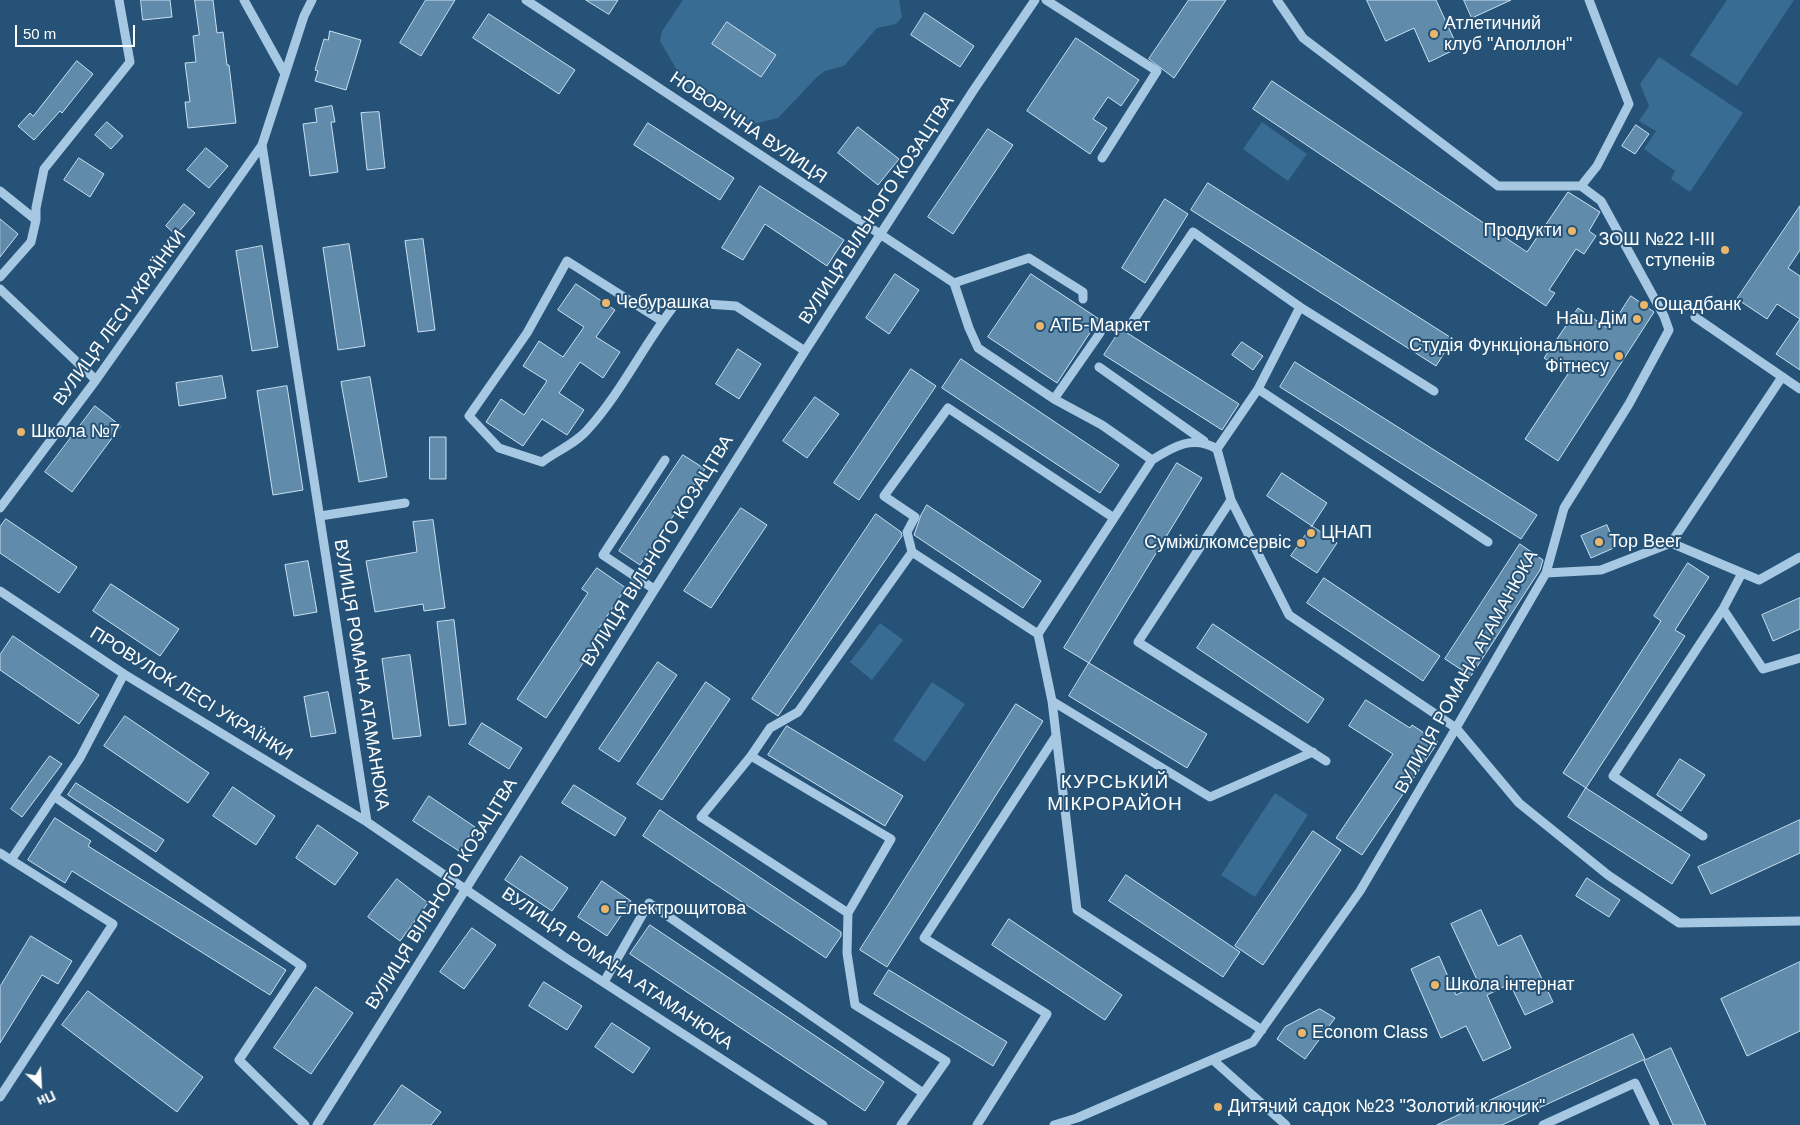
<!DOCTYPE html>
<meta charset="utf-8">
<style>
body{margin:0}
#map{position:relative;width:1800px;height:1125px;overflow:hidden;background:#255276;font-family:Helvetica,sans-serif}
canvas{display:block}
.north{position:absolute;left:15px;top:1060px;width:50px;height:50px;-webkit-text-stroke:4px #255276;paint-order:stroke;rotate:155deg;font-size:14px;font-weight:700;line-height:20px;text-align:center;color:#fff}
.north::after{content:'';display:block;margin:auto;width:18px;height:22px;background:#fff;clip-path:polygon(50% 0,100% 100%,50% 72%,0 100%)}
.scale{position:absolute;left:15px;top:25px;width:120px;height:22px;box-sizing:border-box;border:2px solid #fff;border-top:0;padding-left:6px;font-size:15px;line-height:18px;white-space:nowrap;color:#fff;-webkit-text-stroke:4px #255276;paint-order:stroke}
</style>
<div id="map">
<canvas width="1800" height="1125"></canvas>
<div class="north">Пн</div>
<div class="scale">50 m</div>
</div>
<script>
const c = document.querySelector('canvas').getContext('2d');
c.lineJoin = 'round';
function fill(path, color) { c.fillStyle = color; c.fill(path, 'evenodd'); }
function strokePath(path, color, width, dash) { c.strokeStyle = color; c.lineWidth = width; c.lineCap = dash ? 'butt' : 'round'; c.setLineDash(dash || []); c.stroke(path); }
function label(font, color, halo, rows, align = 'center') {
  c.font = font + ' Helvetica,sans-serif'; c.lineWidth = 4; c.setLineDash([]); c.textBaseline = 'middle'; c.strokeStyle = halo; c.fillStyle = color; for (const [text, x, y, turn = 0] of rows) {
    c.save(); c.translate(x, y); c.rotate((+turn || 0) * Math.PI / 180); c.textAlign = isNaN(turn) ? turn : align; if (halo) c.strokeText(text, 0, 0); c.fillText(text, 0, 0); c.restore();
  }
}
fill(new Path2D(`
 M 683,0 L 899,0 L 902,17 L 896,24 L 877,28 L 844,66 L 825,71 L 817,77 L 778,118 L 745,126 L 693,98 L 660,41 L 662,31 Z
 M 1727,0 L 1794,0 L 1737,86 L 1690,55 Z
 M 1659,57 L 1743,113 L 1690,192 L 1671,179 L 1675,171 L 1644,149 L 1656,131 L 1639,121 L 1649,106 L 1640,84 Z
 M 1262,122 L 1307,154 L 1288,181 L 1243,149 Z
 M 880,623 L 903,640 L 872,680 L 850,662 Z
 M 932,682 L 965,704 L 925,762 L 893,740 Z
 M 1275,793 L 1308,815 L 1255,897 L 1221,875 Z`), '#396c93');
const building = new Path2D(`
 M 141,0 L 170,0 L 172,17 L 143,20 Z
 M 195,0 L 213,0 L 217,33 L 223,32 L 227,65 L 229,65 L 236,123 L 188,128 L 185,102 L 190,102 L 185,63 L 196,62 L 193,36 L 199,35 Z
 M 426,0 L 455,0 L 421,56 L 400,43 Z
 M 586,0 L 618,0 L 609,14 Z
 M 1189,0 L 1226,0 L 1174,78 L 1149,59 Z
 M 1367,0 L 1436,0 L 1458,48 L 1429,62 L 1414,28 L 1386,41 Z
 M 1464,0 L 1511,0 L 1472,18 Z
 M 925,13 L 974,46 L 960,67 L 911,35 Z
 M 489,14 L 575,70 L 559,94 L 473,38 Z
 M 727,22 L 776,55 L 761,77 L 712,44 Z
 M 330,31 L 361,40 L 346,90 L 315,81 L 318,71 L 315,70 L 324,39 L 328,40 Z
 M 1076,38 L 1139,80 L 1121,106 L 1108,97 L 1093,119 L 1107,128 L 1090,154 L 1027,111 Z
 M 77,61 L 93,74 L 62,113 L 60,111 L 34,140 L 18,126 L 30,113 L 33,116 Z
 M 1272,81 L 1527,252 L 1568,192 L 1600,212 L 1589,231 L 1596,236 L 1584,254 L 1576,249 L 1549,290 L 1555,293 L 1546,306 L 1253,109 Z
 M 332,106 L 335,122 L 331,122 L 338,172 L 310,176 L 303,124 L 317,122 L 315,109 Z
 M 379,112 L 385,168 L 367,170 L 361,113 Z
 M 107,122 L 123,136 L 111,149 L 95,135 Z
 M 648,123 L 734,178 L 720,200 L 634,145 Z
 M 1636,125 L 1649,134 L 1635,154 L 1622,146 Z
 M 858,127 L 899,159 L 878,185 L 838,153 Z
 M 988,129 L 1013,145 L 953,234 L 928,217 Z
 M 206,148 L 228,166 L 209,188 L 187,170 Z
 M 79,158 L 104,174 L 90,197 L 64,180 Z
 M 1208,183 L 1453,339 L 1436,366 L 1191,210 Z
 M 760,186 L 844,240 L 827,266 L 765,224 L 743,260 L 722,248 Z
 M 1165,199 L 1188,214 L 1145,283 L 1122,268 Z
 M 184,204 L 195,213 L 176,235 L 166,226 Z
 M 1800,206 L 1800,250 L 1788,268 L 1800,276 L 1800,370 L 1776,354 L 1800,319 L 1777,304 L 1767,319 L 1737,299 Z
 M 0,219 L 18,234 L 0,257 Z
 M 423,239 L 435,330 L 418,332 L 405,241 Z
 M 349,244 L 365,346 L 338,350 L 323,248 Z
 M 262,246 L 278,347 L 252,351 L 236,251 Z
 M 895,274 L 919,290 L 889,334 L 866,318 Z
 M 1031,274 L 1099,319 L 1057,383 L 988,337 Z
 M 576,284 L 615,310 L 596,337 L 620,352 L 603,378 L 580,362 L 559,393 L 584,410 L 567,435 L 542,419 L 523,446 L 486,422 L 501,399 L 524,415 L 547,381 L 523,366 L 539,341 L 563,357 L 584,327 L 558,310 Z
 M 1631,296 L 1654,312 L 1558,461 L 1525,439 L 1568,374 L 1544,358 L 1578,308 L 1609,329 Z
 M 1121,329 L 1239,404 L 1222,430 L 1104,355 Z
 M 1242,342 L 1263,356 L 1253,370 L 1232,355 Z
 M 738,349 L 761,364 L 739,399 L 716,384 Z
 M 961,359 L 1119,465 L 1100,493 L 942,388 Z
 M 1295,362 L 1537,515 L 1521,539 L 1280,387 Z
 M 911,369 L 936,386 L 859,500 L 834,483 Z
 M 222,376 L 226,398 L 179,406 L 176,383 Z
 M 370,377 L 387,477 L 359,482 L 341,382 Z
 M 287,386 L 303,490 L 273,495 L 257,391 Z
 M 815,397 L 839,414 L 807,458 L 783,441 Z
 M 95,406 L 121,426 L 72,492 L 45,472 Z
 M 430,437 L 446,437 L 446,479 L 430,479 Z
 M 683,455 L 705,469 L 640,565 L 619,551 Z
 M 1177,463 L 1202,478 L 1089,663 L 1064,648 Z
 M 1282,473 L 1327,503 L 1312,526 L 1267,496 Z
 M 927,505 L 1041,581 L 1023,608 L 914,535 L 921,515 Z
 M 741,508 L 767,525 L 711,608 L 684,591 Z
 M 876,514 L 901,532 L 902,536 L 778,716 L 752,699 Z
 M 6,519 L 77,567 L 59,593 L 0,553 L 0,527 Z
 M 433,520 L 445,608 L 424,611 L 423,604 L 375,612 L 366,561 L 417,552 L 413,522 Z
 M 1607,525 L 1616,547 L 1591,558 L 1581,536 Z
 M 1312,526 L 1337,543 L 1317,573 L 1291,556 Z
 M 1520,544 L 1543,560 L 1540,570 L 1471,676 L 1445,659 Z
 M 308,561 L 317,612 L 294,616 L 285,565 Z
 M 1688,563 L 1709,577 L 1675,630 L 1685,636 L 1586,788 L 1563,773 L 1661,621 L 1654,616 Z
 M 597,568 L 626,588 L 599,628 L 604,632 L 546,718 L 517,699 L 588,593 L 582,589 Z
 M 1324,578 L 1440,656 L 1423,681 L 1307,603 Z
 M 111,584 L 179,629 L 160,656 L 93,611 Z
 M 1800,598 L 1800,629 L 1773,641 L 1762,615 Z
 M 454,620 L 466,724 L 449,726 L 437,622 Z
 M 1213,624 L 1324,699 L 1308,723 L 1197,648 Z
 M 13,636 L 99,695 L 79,724 L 0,670 L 0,655 Z
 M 410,655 L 421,736 L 393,739 L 382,659 Z
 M 658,662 L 677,675 L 619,762 L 599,749 Z
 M 1089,663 L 1207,734 L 1187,768 L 1069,696 Z
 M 706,682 L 730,699 L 662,800 L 637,784 Z
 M 328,692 L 336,733 L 311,737 L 304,697 Z
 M 1366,700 L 1410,728 L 1412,725 L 1438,742 L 1362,855 L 1336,838 L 1393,754 L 1349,726 Z
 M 1016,704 L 1043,721 L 887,967 L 860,950 Z
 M 125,716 L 209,773 L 188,803 L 104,746 Z
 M 482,723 L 522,748 L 509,769 L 469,744 Z
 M 787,726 L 903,796 L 885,826 L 768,755 Z
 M 50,756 L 62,764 L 22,817 L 11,809 Z
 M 1680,759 L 1705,775 L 1681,811 L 1657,795 Z
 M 76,783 L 164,840 L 156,852 L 68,795 Z
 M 574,785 L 626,818 L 615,836 L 562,803 Z
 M 233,787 L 275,816 L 256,845 L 213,816 Z
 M 1586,788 L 1690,855 L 1672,884 L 1568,817 Z
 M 429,796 L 475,827 L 459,851 L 413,821 Z
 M 660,810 L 841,932 L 841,936 L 826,958 L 643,836 Z
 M 55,818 L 91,841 L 88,846 L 286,970 L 270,995 L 72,871 L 65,883 L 28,860 Z
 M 1800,820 L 1800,853 L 1711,894 L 1698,867 Z
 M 318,825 L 358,853 L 335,885 L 296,858 Z
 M 1313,831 L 1341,850 L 1263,965 L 1235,946 Z
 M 521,856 L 568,888 L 552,911 L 505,880 Z
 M 1126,875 L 1240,952 L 1223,977 L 1109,901 Z
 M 1587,878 L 1620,900 L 1609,917 L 1576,896 Z
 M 397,879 L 428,903 L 400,941 L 368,917 Z
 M 602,881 L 631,901 L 607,936 L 578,917 Z
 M 1481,910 L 1498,946 L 1521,935 L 1553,1002 L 1525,1015 L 1510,984 L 1487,995 L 1511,1048 L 1483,1061 L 1466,1026 L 1441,1038 L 1411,969 L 1439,956 L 1456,995 L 1479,984 L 1451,924 Z
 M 1009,919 L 1122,995 L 1105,1020 L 992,945 Z
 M 650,925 L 884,1082 L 865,1111 L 630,954 Z
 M 472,928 L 496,945 L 464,989 L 440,972 Z
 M 31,936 L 72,961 L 58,984 L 42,975 L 0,1043 L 0,987 Z
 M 1800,962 L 1800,1031 L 1747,1056 L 1721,999 Z
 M 889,970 L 1007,1042 L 993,1066 L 874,994 Z
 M 544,982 L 582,1006 L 567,1030 L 529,1006 Z
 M 316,987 L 353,1013 L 311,1074 L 274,1048 Z
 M 88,991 L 203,1077 L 177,1112 L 62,1025 Z
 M 1320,1009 L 1335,1018 L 1305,1059 L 1277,1039 L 1285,1027 Z
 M 612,1023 L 650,1048 L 633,1073 L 595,1047 Z
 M 1633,1034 L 1645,1059 L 1502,1125 L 1437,1125 Z
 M 1671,1048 L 1706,1125 L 1673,1125 L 1644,1061 Z
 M 402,1085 L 441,1112 L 431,1125 L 374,1125 Z`);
fill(building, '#618baa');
strokePath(building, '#c8e0f2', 1);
strokePath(new Path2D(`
 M 244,0 L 285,74
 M 312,0 L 304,16 L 262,145 L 367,822 L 563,956 L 823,1125
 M 526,0 L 954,283
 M 1046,0 L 1157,71 L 1102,158
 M 1581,186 L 1597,166 L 1629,104 L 1589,0
 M 0,191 L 36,220 L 31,242 L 0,277
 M 36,220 L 36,208 L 44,169 L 130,62 L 119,0
 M 954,283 L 969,328 L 978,348 L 1054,399 L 1102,425 L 1152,460 C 1174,446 1193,435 1217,449 L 1231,500 L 1289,615 L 1456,728 L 1519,803 L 1608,875 L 1679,923 L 1800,921
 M 954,283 L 1029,258 L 1083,292 L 1083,299
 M 0,289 L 96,380
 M 1695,317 L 1800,389
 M 662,321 L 567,261 L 527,333 L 469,416 L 499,448 L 542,462 C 557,451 578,442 589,428 C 623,390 645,342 677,302 L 736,306 L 805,351
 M 1133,321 L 1193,232 L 1300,307
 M 1099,367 L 1204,441
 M 1258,389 L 1488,542
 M 1054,399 L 1100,333
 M 1217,449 L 1258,389 L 1300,307 L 1434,391
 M 1152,460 L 1038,634 L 1052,701 L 1210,797 L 1313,752
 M 1231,500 L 1138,642 L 1326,761
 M 0,508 L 96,380 L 262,145
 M 320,516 L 405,503
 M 1671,543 L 1782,377
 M 1546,573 L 1601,570 L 1671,543 L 1759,580 L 1800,557
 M 654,589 L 603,555 L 665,460
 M 0,591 L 124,674 L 367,822
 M 1723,609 L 1742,573
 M 1038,634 L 912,552 L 907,532 L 915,517 L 884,496 L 948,408 L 1114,518
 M 1052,701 L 1077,910 L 1262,1030
 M 751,756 L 701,817 L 848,913
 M 55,797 L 302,966 L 239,1060 L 305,1125
 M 1703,836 L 1613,776 L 1723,609 L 1763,669 L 1800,658
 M 0,853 L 113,924 L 0,1097
 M 11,860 L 80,758 L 124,674
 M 604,982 L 649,903 L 923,1093
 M 1213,1060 L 1286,1125
 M 317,1125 L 805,351 L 973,91 L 1035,0
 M 901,1125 L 946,1061 L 855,1005 L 847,953 L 848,913 L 891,839 L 751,756 L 770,728 L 798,712 L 912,552
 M 977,1125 L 1047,1014 L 924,938 L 1056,736
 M 1054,1125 L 1077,1118 L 1253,1042 L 1360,891 L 1456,728 L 1546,573 L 1564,508 L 1629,404 L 1669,330 L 1664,316 L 1601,201 L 1581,186 L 1498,186 L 1303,38 L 1277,0
 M 1543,1125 L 1635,1083 L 1655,1125`), '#a6c8e2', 9);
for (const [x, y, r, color] of [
 [1434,34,5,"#ebb66b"],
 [1572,231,5,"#ebb66b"],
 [1725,250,5,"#ebb66b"],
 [606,303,5,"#ebb66b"],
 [1644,305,5,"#ebb66b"],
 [1637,319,5,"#ebb66b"],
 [1040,326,5,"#ebb66b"],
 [1619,356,5,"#ebb66b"],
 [21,432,5,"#ebb66b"],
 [1311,533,5,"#ebb66b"],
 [1599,542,5,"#ebb66b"],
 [1301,543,5,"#ebb66b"],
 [605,909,5,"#ebb66b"],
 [1435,985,5,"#ebb66b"],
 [1302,1033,5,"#ebb66b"],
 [1218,1107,5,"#ebb66b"]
]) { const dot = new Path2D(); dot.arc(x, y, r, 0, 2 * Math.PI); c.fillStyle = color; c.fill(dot); strokePath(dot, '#255276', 2); }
label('18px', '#fff', '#255276', [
 ["Атлетичний",1444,24],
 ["клуб \"Аполлон\"",1444,45],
 ["Продукти",1562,231,"right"],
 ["ЗОШ №22 І-ІІІ",1715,240,"right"],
 ["ступенів",1715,261,"right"],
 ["Чебурашка",616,303],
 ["Ощадбанк",1654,305],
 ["Наш Дім",1627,319,"right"],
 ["АТБ-Маркет",1050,326],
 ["Студія Функціонального",1609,346,"right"],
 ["Фітнесу",1609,367,"right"],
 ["Школа №7",31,432],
 ["ЦНАП",1321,533],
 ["Top Beer",1609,542],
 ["Суміжілкомсервіс",1291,543,"right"],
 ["Електрощитова",615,909],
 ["Школа інтернат",1445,985],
 ["Econom Class",1312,1033],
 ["Дитячий садок №23 \"Золотий ключик\"",1228,1107]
], 'left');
label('18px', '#fff', '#255276', [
 ["НОВОРІЧНА ВУЛИЦЯ",748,128,34],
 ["ВУЛИЦЯ ВІЛЬНОГО КОЗАЦТВА",877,210,-57],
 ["ВУЛИЦЯ ЛЕСІ УКРАЇНКИ",120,318,-54],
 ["ВУЛИЦЯ ВІЛЬНОГО КОЗАЦТВА",658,551,-58],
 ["ВУЛИЦЯ РОМАНА АТАМАНЮКА",1467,672,-61],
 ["ВУЛИЦЯ РОМАНА АТАМАНЮКА",361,675,81],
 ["ПРОВУЛОК ЛЕСІ УКРАЇНКИ",191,694,32],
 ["ВУЛИЦЯ ВІЛЬНОГО КОЗАЦТВА",442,894,-58],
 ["ВУЛИЦЯ РОМАНА АТАМАНЮКА",617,969,34]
]);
c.letterSpacing = '1px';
label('19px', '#fff', '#255276', [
 ["КУРСЬКИЙ",1115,783],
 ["МІКРОРАЙОН",1115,805]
]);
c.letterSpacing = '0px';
</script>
